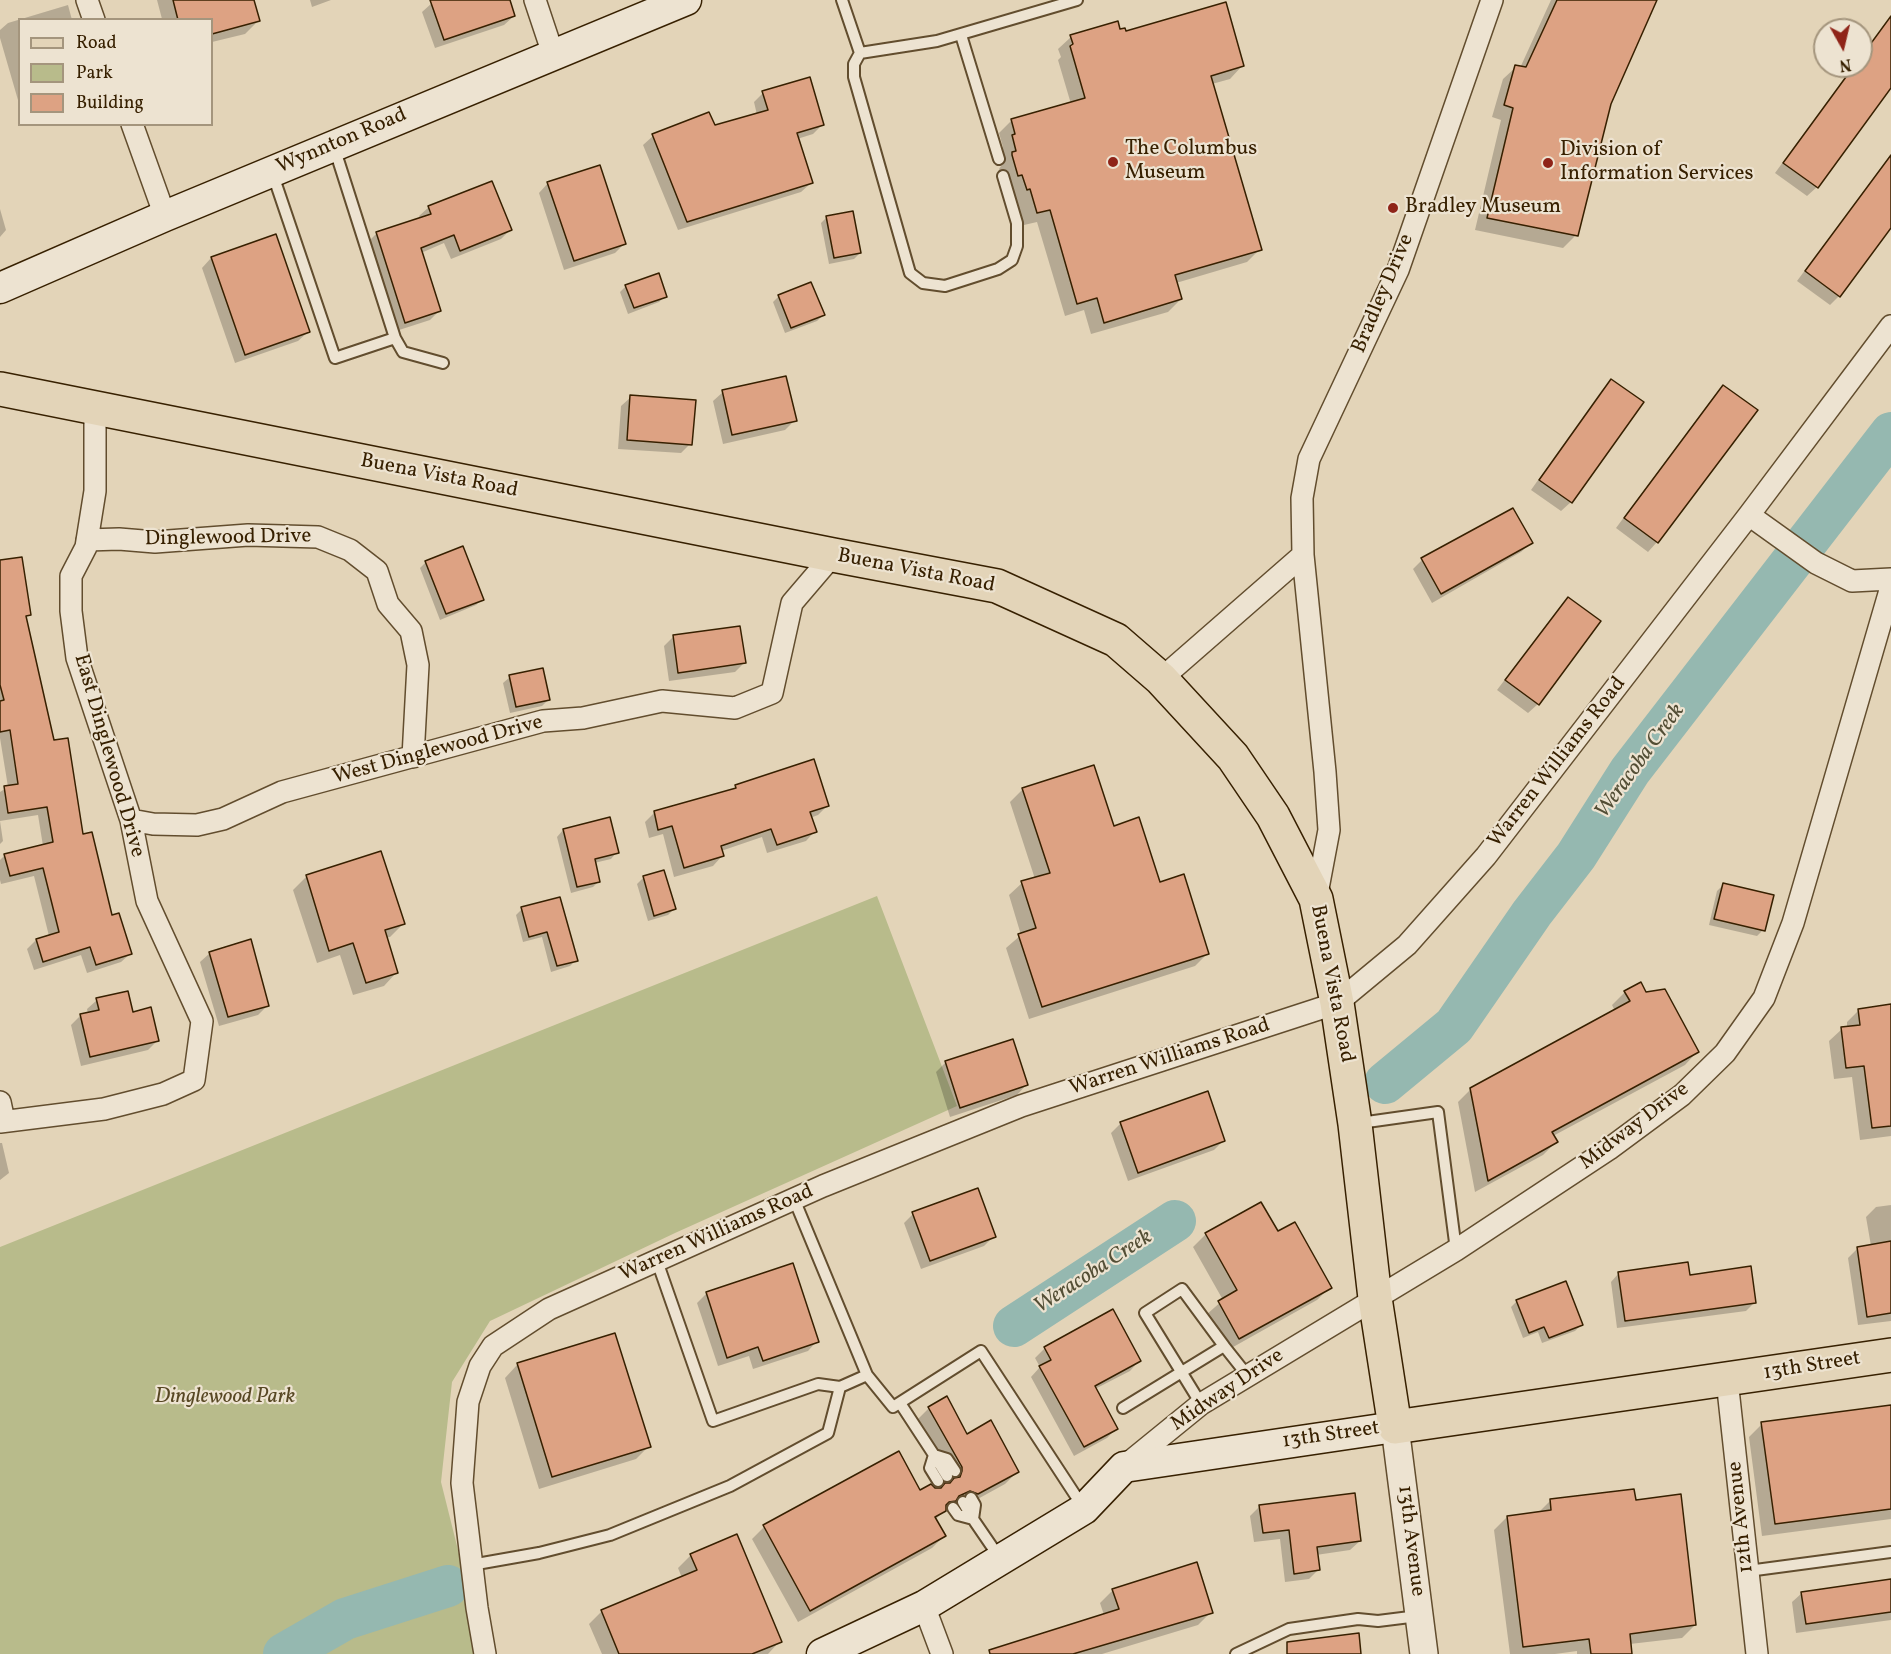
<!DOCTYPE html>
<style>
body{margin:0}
#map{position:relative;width:1891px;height:1654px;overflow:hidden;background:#e3d4b8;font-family:Vollkorn,serif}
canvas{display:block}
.legend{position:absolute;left:18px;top:18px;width:195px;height:108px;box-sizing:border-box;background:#ede3d1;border:2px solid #a4957d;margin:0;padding:8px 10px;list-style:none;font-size:18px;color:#372000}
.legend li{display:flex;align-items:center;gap:12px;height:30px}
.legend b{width:30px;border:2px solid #a4957d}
.north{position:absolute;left:1813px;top:18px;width:60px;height:60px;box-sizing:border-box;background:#ede3d1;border:2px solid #a4957d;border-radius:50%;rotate:172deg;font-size:16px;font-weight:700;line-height:24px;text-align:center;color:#372000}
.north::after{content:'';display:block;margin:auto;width:21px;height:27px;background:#8f2418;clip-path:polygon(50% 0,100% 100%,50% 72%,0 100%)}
</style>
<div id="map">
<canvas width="1891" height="1654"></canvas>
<ul class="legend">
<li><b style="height:8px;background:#e3d4b8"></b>Road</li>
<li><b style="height:16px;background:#b8bb8b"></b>Park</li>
<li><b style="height:16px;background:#dda283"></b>Building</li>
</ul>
<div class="north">N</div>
</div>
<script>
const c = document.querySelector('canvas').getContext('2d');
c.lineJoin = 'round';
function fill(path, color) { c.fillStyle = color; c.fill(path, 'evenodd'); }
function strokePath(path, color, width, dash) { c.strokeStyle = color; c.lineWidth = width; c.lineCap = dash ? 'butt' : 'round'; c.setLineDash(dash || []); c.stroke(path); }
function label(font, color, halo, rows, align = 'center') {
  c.font = font + ' Vollkorn,serif'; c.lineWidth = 4.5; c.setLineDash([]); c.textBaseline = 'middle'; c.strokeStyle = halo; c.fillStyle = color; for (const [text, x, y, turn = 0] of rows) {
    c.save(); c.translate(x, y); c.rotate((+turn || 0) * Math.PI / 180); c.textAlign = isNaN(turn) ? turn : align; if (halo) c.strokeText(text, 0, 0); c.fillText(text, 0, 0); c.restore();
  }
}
fill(new Path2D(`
 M 877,896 L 957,1106 L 675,1233 L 490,1321 L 452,1382 L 441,1482 L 484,1654 L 0,1654 L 0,1247 Z`), '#b8bb8b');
fill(new Path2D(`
 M 157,0 L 253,0 L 258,21 L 245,34 L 212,42 L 212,20 L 162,19 Z
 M 310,0 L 331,0 L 312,7 Z
 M 440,0 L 508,0 L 514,16 L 504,25 L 435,48 L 422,12 L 432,3 Z
 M 1551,0 L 1656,0 L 1609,104 L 1576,235 L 1563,248 L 1475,230 L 1501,120 L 1492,117 L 1503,79 L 1516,67 L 1520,68 Z
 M 68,5 L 72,20 L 20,20 L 20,107 L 0,38 L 0,30 L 8,23 Z
 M 1882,30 L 1891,36 L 1891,85 L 1817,187 L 1807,196 L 1775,173 L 1853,66 L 1861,66 L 1861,56 Z
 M 1119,31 L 1242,66 L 1230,79 L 1212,84 L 1260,249 L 1247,262 L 1176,283 L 1181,299 L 1168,312 L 1091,334 L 1084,310 L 1065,316 L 1037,222 L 1024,225 L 1017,201 L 1014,202 L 1005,188 L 999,169 L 1004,162 L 1000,150 L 1003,147 L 999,133 L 1012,120 L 1071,104 L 1058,60 L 1061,57 L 1058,49 L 1071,37 Z
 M 763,93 L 822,125 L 813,134 L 797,139 L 811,183 L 801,192 L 678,230 L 643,145 L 653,136 L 714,127 L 757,115 L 754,102 Z
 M 1891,154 L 1891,226 L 1839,296 L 1830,305 L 1797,281 Z
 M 548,183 L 624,244 L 615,253 L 564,270 L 539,193 Z
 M 429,207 L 510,230 L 501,239 L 451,259 L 444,243 L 421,253 L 440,310 L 430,320 L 396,331 L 367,243 L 377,233 L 420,219 L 419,216 Z
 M 0,209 L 6,230 L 0,237 Z
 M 827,217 L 860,253 L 854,259 L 829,264 L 821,223 Z
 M 211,258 L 308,332 L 298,341 L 235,363 L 202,268 Z
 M 626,286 L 665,296 L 659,302 L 628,314 L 620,292 Z
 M 779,296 L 823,315 L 817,321 L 785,333 L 773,302 Z
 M 1611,381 L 1571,502 L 1561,511 L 1531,490 L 1602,390 Z
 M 1723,386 L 1755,410 L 1657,542 L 1648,552 L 1616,528 L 1714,396 Z
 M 723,392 L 795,420 L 785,430 L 723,444 L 713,401 Z
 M 631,397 L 690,444 L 681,453 L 618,449 L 621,406 Z
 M 1531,543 L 1521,552 L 1432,603 L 1413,569 L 1422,560 Z
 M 0,561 L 29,614 L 25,618 L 53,741 L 82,836 L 111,917 L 131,953 L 121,962 L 87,973 L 81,955 L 34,970 L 27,949 L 36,940 L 49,936 L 34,876 L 1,884 L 0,880 L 0,860 L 5,855 L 43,846 L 38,815 L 0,821 L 3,841 L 0,844 L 0,792 L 8,787 L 0,738 Z
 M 426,562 L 482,599 L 476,605 L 440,620 L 420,568 Z
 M 1568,599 L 1538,704 L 1528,713 L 1497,690 L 1559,608 Z
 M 739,628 L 744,663 L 735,672 L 669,681 L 664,646 L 673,637 Z
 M 510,677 L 548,700 L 542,706 L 510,713 L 503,683 Z
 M 813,761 L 827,806 L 818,815 L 810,818 L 815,831 L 806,841 L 767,853 L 762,837 L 721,851 L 722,856 L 713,866 L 674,877 L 663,834 L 649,838 L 645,822 L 654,813 L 731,791 L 736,787 Z
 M 1023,789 L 1113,827 L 1159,884 L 1208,953 L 1195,966 L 1029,1019 L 1006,948 L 1021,935 L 1009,895 L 1022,883 L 1035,879 L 1010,802 Z
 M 609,819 L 617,852 L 611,859 L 594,863 L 599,881 L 593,887 L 571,893 L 557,837 L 563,830 Z
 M 380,853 L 403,924 L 390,937 L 385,938 L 396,973 L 384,986 L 353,995 L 340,955 L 317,963 L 293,890 L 306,877 Z
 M 644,877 L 674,909 L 668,915 L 648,921 L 637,884 Z
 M 1723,885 L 1763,930 L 1757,936 L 1709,925 L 1717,891 Z
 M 559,899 L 576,960 L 570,966 L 551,972 L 542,937 L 523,942 L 516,915 L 522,909 Z
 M 210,953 L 268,1005 L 258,1015 L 219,1026 L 200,962 Z
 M 1625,992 L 1646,994 L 1697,1052 L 1685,1065 L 1553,1136 L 1556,1142 L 1543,1155 L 1475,1192 L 1458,1102 L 1471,1089 L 1615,1011 L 1612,1005 Z
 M 97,1000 L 132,1014 L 158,1040 L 148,1050 L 81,1066 L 71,1025 L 81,1015 L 88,1014 L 87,1009 Z
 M 1891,1006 L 1891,1136 L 1860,1140 L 1852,1077 L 1834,1079 L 1829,1041 L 1842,1029 L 1847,1028 L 1847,1022 L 1859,1010 Z
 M 1012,1041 L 1026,1085 L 1017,1095 L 950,1117 L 936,1072 L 945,1063 Z
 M 1121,1123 L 1224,1140 L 1214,1150 L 1128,1181 L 1111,1133 Z
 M 0,1143 L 2,1143 L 9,1173 L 0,1180 Z
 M 1891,1205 L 1891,1321 L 1858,1325 L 1848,1258 L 1858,1248 L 1871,1246 L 1866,1217 L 1876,1207 Z
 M 913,1214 L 994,1236 L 984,1246 L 921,1269 L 904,1223 Z
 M 1277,1233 L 1330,1287 L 1317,1300 L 1226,1351 L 1206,1315 L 1223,1300 L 1193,1247 L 1206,1234 Z
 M 792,1265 L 817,1341 L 808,1351 L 753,1369 L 749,1356 L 718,1366 L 697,1303 L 706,1294 Z
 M 1619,1273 L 1689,1276 L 1754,1303 L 1746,1311 L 1617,1328 L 1611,1282 Z
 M 1517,1301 L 1581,1325 L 1575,1331 L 1542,1343 L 1538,1332 L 1523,1338 L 1511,1307 Z
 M 1112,1311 L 1139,1361 L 1130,1371 L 1095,1389 L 1117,1428 L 1107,1438 L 1074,1456 L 1031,1377 L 1040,1367 L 1035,1358 L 1045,1348 Z
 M 614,1335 L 649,1446 L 636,1459 L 539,1489 L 505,1378 L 517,1365 Z
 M 1891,1406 L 1891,1519 L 1762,1536 L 1749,1437 L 1762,1424 Z
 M 929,1408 L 1017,1472 L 1005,1484 L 965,1506 L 958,1502 L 949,1506 L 935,1520 L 944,1536 L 932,1548 L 798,1622 L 752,1539 L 764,1527 L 920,1492 L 941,1489 L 951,1484 L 917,1420 Z
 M 1550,1501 L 1635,1501 L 1695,1625 L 1682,1638 L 1630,1644 L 1631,1654 L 1577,1654 L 1577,1651 L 1555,1654 L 1510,1654 L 1494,1530 L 1507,1517 L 1538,1513 Z
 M 1260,1506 L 1360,1541 L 1350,1550 L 1316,1555 L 1318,1570 L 1309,1579 L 1285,1582 L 1280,1539 L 1254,1542 L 1250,1516 Z
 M 691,1555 L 780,1641 L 768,1654 L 602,1654 L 589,1624 L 602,1611 L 682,1578 L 678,1568 Z
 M 1891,1580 L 1891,1620 L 1796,1633 L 1792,1602 L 1802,1593 Z
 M 1113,1590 L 1211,1612 L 1198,1625 L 1102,1654 L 1006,1654 L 1104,1615 L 1100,1603 Z`), '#0003');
strokePath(new Path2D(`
 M 1385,1083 L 1454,1026 L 1532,913 L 1576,856 L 1630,771 L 1891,433
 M 1014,1326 L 1175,1221
 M 284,1654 L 345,1619 L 448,1586`), '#95b8b0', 42);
const building = new Path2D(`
 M 173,0 L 254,0 L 260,21 L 212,34 L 212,20 L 178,20 Z
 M 430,0 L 510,0 L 515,16 L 444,40 Z
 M 1557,0 L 1657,0 L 1611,104 L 1578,236 L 1487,218 L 1513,108 L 1504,105 L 1515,65 L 1526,67 Z
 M 1226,2 L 1244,66 L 1211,76 L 1262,250 L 1175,275 L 1182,299 L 1104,323 L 1097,298 L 1077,304 L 1050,210 L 1037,213 L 1030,189 L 1027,190 L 1022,175 L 1018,176 L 1012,155 L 1012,152 L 1016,151 L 1012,135 L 1015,134 L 1011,119 L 1085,98 L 1070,46 L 1073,44 L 1070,35 L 1118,21 L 1120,29 L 1125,28 L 1126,31 Z
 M 1891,16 L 1891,88 L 1818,188 L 1783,163 L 1854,66 L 1861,66 L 1861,57 Z
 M 810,77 L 824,125 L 797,133 L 813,183 L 687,222 L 652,134 L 709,112 L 715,125 L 768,110 L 762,91 Z
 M 1891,155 L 1891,228 L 1840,297 L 1805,271 Z
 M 600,165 L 626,244 L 574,261 L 547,182 Z
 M 492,181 L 512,230 L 460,251 L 454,235 L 421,248 L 441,311 L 405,323 L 376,232 L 431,214 L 428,206 Z
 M 853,211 L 861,253 L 834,258 L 826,216 Z
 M 276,234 L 310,332 L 245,355 L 211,257 Z
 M 659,273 L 667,297 L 634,308 L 625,285 Z
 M 811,282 L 825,315 L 791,328 L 778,295 Z
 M 786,376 L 797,421 L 732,435 L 722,390 Z
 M 1611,379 L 1644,402 L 1572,503 L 1539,480 Z
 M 1723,385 L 1758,410 L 1658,543 L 1624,518 Z
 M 630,395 L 696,400 L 692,445 L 627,440 Z
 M 1513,508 L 1533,543 L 1441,594 L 1421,558 Z
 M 463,546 L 484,600 L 446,614 L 425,561 Z
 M 22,557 L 31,615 L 26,616 L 54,740 L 68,738 L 83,834 L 92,832 L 112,915 L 119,913 L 132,954 L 96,965 L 90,947 L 43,962 L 36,939 L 59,932 L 43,868 L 10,876 L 4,854 L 53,842 L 47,807 L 8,813 L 4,786 L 18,784 L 10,730 L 0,732 L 0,701 L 4,700 L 0,685 L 0,560 Z
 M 1568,597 L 1601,621 L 1539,705 L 1505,680 Z
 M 740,626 L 746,663 L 678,673 L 673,635 Z
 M 543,668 L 550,700 L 516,707 L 509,675 Z
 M 814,759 L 829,806 L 810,812 L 817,832 L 777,845 L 771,829 L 721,846 L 724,856 L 684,868 L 672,826 L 658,830 L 654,811 L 736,788 L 735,785 Z
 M 1094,765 L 1114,826 L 1139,817 L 1160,882 L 1184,874 L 1209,954 L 1042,1007 L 1018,934 L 1036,928 L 1021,881 L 1050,873 L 1022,788 Z
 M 610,817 L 619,853 L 595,859 L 600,882 L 577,887 L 563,829 Z
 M 381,851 L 405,924 L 385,930 L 398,973 L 366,983 L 353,943 L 329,951 L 306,875 Z
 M 664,870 L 676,909 L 654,916 L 643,876 Z
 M 1723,883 L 1774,895 L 1765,931 L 1714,919 Z
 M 560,897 L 578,961 L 557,966 L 547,932 L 529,937 L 521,907 Z
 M 251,939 L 269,1006 L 228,1017 L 209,952 Z
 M 1641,982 L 1646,992 L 1665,989 L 1699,1052 L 1552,1132 L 1558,1142 L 1488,1181 L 1470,1088 L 1630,1001 L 1624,991 Z
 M 128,991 L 133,1012 L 151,1007 L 159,1041 L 90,1057 L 80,1014 L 99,1010 L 96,998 Z
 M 1891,1004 L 1891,1126 L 1872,1128 L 1864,1066 L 1846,1068 L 1841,1027 L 1860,1025 L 1858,1009 Z
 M 1013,1039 L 1028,1085 L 960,1108 L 945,1061 Z
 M 1208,1091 L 1225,1141 L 1138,1173 L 1120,1122 Z
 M 978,1188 L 996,1237 L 930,1261 L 912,1212 Z
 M 1261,1202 L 1278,1231 L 1295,1222 L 1332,1288 L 1239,1339 L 1218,1301 L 1237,1290 L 1205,1233 Z
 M 1891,1241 L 1891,1313 L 1867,1317 L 1857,1247 Z
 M 1688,1262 L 1690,1275 L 1751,1266 L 1756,1303 L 1625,1321 L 1618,1272 Z
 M 793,1263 L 819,1342 L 763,1361 L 758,1347 L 727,1358 L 706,1292 Z
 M 1566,1281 L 1583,1325 L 1549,1338 L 1544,1327 L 1529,1333 L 1516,1300 Z
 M 1113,1309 L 1141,1361 L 1095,1386 L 1118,1429 L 1084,1447 L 1039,1366 L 1051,1360 L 1044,1347 Z
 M 615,1333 L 651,1447 L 552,1477 L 517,1363 Z
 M 947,1396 L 967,1434 L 991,1420 L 1019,1472 L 978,1494 L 970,1491 L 959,1496 L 956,1501 L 949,1502 L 946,1505 L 946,1511 L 935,1517 L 946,1536 L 810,1611 L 763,1525 L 899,1451 L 920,1490 L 931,1484 L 935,1488 L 941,1488 L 945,1483 L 950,1483 L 954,1478 L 960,1477 L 962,1471 L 962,1467 L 928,1407 Z
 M 1891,1405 L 1891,1509 L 1775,1524 L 1761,1422 Z
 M 1634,1489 L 1636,1500 L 1681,1494 L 1696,1625 L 1630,1634 L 1632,1654 L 1591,1654 L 1589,1639 L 1523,1647 L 1507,1516 L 1551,1510 L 1550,1499 Z
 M 1355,1493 L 1361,1541 L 1317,1547 L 1320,1570 L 1294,1574 L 1289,1530 L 1263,1533 L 1259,1505 Z
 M 737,1534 L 782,1642 L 752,1654 L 619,1654 L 601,1610 L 697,1570 L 690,1554 Z
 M 1197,1562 L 1213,1613 L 1073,1654 L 990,1654 L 989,1650 L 1119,1609 L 1112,1589 Z
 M 1891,1579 L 1891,1612 L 1806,1624 L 1801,1592 Z
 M 1359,1633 L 1361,1654 L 1287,1654 L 1287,1642 Z`);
fill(building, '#dda283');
strokePath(building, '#372000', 1.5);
const service = new Path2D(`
 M 842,0 L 860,53 L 854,64 L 854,77 L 910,273 L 923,283 L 945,286 L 998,269 L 1012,260 L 1017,246 L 1017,223 L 1003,176
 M 961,35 L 999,159
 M 860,53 L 937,41 L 1077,0
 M 334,147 L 395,338
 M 273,175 L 335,358 L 395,338 L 403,352 L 443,363
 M 1360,1123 L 1438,1112 L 1456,1250
 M 794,1199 L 867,1375 L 893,1407 L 981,1351 L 1083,1507
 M 657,1261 L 713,1421 L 818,1384 L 840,1387
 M 1224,1346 L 1247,1375
 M 900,1403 L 934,1455 L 947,1459 L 955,1471
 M 1123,1408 L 1224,1346 L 1182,1289 L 1145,1313 L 1201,1404
 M 934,1455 L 930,1468 L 938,1481
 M 934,1455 L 947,1476
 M 971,1498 L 975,1505 L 973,1519 L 999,1557
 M 963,1502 L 973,1519
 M 953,1508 L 958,1515 L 973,1519
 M 471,1565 L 539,1553 L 610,1535 L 730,1486 L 828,1433 L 840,1387 L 867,1375
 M 1748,1571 L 1891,1552
 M 1236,1654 L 1289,1629 L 1358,1619 L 1378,1621 L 1418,1616`);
const minor = new Path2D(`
 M 87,0 L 94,20
 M 535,0 L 553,54
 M 132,124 L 165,216
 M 1749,515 L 1816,563 L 1852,581 L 1891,579
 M 87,540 L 119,539 L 155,542 L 248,535 L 318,537 L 350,550 L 377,571 L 388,604 L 411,631 L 418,665 L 413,757
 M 1161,679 L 1303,555
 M 131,820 L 153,824 L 197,825 L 223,819 L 282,792 L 543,721 L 583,718 L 662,701 L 735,708 L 772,693 L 792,603 L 833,555
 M 1316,899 L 1329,830 L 1325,772 L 1303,555 L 1302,498 L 1309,459 L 1398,270 L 1492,0
 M 0,1102 L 4,1121
 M 0,1122 L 104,1109 L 163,1094 L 194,1080 L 202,1021 L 147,901 L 131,820 L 77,658 L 71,611 L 71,576 L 86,547 L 95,491 L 95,408
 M 1727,1380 L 1757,1654
 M 1126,1465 L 1201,1404 L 1456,1250 L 1609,1149 L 1682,1095 L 1725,1053 L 1764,998 L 1793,923 L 1891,587
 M 924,1606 L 942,1654
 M 485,1654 L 477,1608 L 462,1483 L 468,1402 L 480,1366 L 493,1346 L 549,1309 L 823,1186 L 1021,1106 L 1337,1003 L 1407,945 L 1486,856 L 1749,515 L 1891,326`);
const tertiary = new Path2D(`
 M 1395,1427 L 1424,1654`);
const secondary = new Path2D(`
 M 0,288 L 165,216 L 686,0
 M 822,1654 L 924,1606 L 1084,1509 L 1124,1467 L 1395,1427`);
const primary = new Path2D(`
 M 0,389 L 833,555 L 997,586 L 1116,640 L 1161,679 L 1233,757 L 1273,816 L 1316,899 L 1337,1003 L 1355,1124 L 1375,1298 L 1395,1427 L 1891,1355`);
strokePath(service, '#624d2e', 14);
strokePath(minor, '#624d2e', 24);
strokePath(tertiary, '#624d2e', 30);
strokePath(secondary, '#372000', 33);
strokePath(primary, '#372000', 36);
strokePath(service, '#ede3d1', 10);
strokePath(minor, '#ede3d1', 21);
strokePath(tertiary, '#ede3d1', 27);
strokePath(secondary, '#ede3d1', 30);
strokePath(primary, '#e3d4b8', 33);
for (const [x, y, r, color] of [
 [1113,162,6,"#8f2418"],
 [1548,163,6,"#8f2418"],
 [1393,208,6,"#8f2418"]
]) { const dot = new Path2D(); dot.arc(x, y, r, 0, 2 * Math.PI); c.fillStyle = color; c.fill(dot); strokePath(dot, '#ede3d1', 2); }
label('21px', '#372000', '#ede3d1', [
 ["Wynnton Road",342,142,-23],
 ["Bradley Drive",1384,294,-67],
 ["Buena Vista Road",439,477,11],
 ["Dinglewood Drive",228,539,-1],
 ["Buena Vista Road",916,572,11],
 ["West Dinglewood Drive",438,751,-15],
 ["East Dinglewood Drive",108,756,74],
 ["Warren Williams Road",1558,763,-52],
 ["Buena Vista Road",1331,984,79],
 ["Warren Williams Road",1170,1058,-18],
 ["Midway Drive",1635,1127,-37],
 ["Warren Williams Road",717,1234,-24],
 ["13th Street",1812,1367,-9],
 ["Midway Drive",1228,1391,-34],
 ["13th Street",1331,1436,-8],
 ["12th Avenue",1742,1517,-96],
 ["13th Avenue",1410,1541,83]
]);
label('21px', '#372000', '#ede3d1', [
 ["The Columbus",1125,150],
 ["Museum",1125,174],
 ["Division of",1560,151],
 ["Information Services",1560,175],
 ["Bradley Museum",1405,208]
], 'left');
label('italic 21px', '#574723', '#ede3d1', [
 ["Dinglewood Park",225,1398]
]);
label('italic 22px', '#534e35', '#ede3d1', [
 ["Weracoba Creek",1641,762,-54],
 ["Weracoba Creek",1094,1273,-33]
]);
</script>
